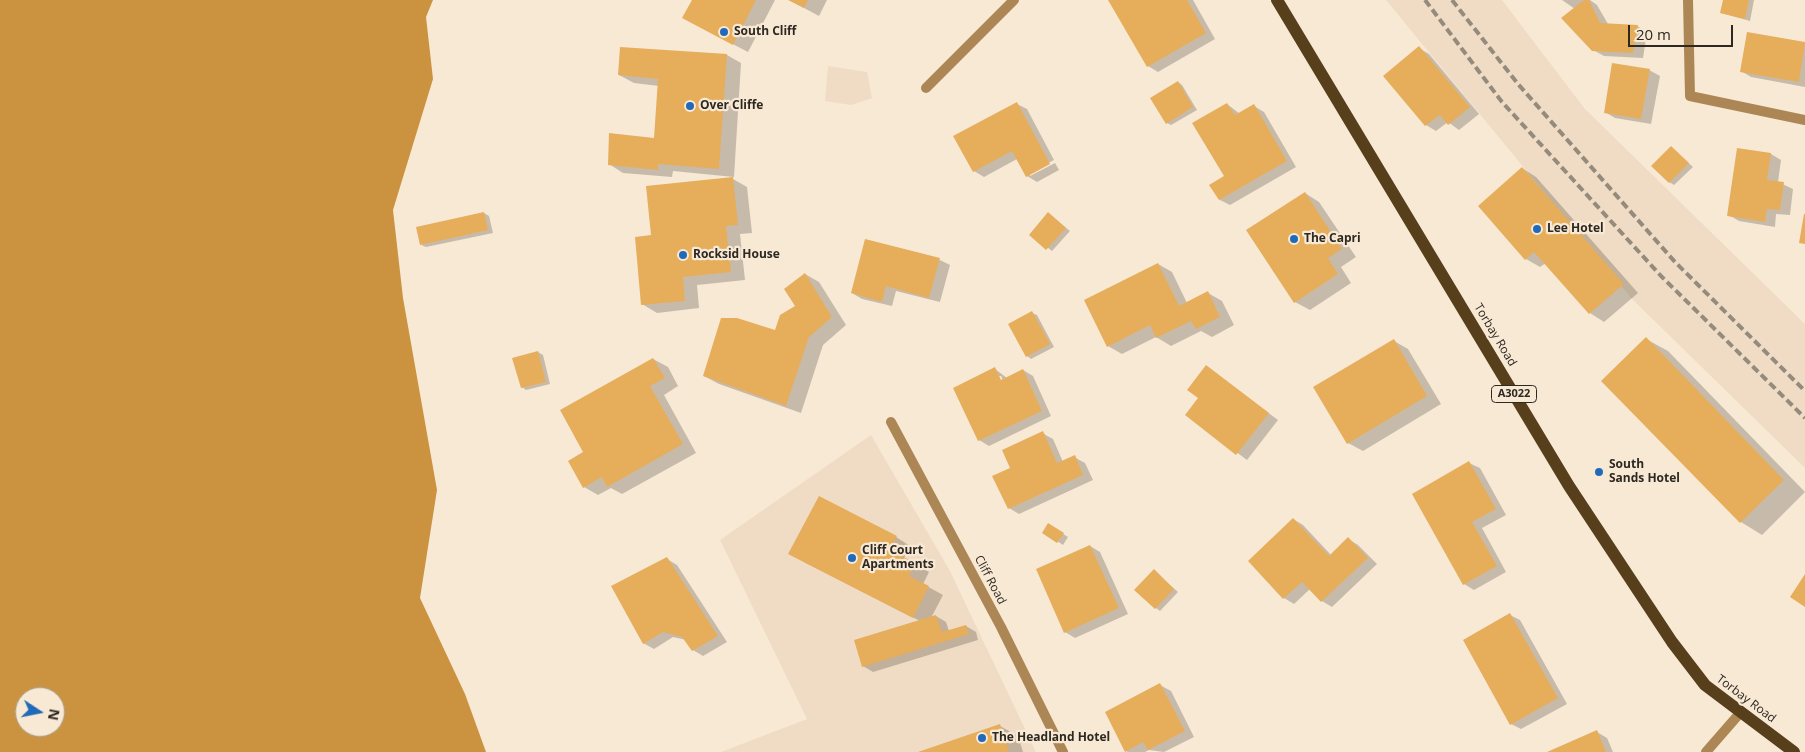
<!DOCTYPE html>
<style>
body{margin:0}
#map{position:relative;width:1805px;height:752px;overflow:hidden;background:#f8e9d5;font-family:"Open Sans",sans-serif}
canvas{display:block}
.north{position:absolute;left:15px;top:687px;width:50px;height:50px;box-sizing:border-box;background:#f8e9d5;border:1px solid #a79c8d;border-radius:50%;rotate:101deg;font-size:14px;font-weight:700;line-height:20px;text-align:center;color:#2d2821}
.north::after{content:'';display:block;margin:auto;width:18px;height:22px;background:#216aba;clip-path:polygon(50% 0,100% 100%,50% 72%,0 100%)}
.scale{position:absolute;left:1628px;top:25px;width:105px;height:22px;box-sizing:border-box;border:2px solid #2d2821;border-top:0;padding-left:6px;font-size:15px;line-height:18px;white-space:nowrap;color:#2d2821;-webkit-text-stroke:4px #f8e9d5;paint-order:stroke}
</style>
<div id="map">
<canvas width="1805" height="752"></canvas>
<div class="north">N</div>
<div class="scale">20 m</div>
</div>
<script>
const c = document.querySelector('canvas').getContext('2d');
c.lineJoin = 'round';
function fill(path, color) { c.fillStyle = color; c.fill(path, 'evenodd'); }
function strokePath(path, color, width, dash) { c.strokeStyle = color; c.lineWidth = width; c.lineCap = dash ? 'butt' : 'round'; c.setLineDash(dash || []); c.stroke(path); }
function label(font, color, halo, rows, align = 'center') {
  c.font = font + ' "Open Sans",sans-serif'; c.lineWidth = 4.5; c.setLineDash([]); c.textBaseline = 'middle'; c.strokeStyle = halo; c.fillStyle = color; for (const [text, x, y, turn = 0] of rows) {
    c.save(); c.translate(x, y); c.rotate((+turn || 0) * Math.PI / 180); c.textAlign = isNaN(turn) ? turn : align; if (halo) c.strokeText(text, 0, 0); c.fillText(text, 0, 0); c.restore();
  }
}
fill(new Path2D(`
 M 1386,0 L 1502,0 L 1585,109 L 1805,324 L 1805,468 L 1631,298 Z
 M 828,66 L 867,72 L 872,98 L 851,105 L 825,101 Z
 M 871,435 L 950,571 L 1036,752 L 721,752 L 807,719 L 720,540 Z`), '#f0dcc4');
fill(new Path2D(`
 M 0,0 L 433,0 L 426,17 L 433,79 L 393,210 L 403,298 L 437,490 L 420,598 L 465,694 L 486,752 L 0,752 ZM 25,697 L 55,697 L 55,727 L 25,727 Z`), '#cb9340');
fill(new Path2D(`
 M 693,0 L 775,0 L 748,52 L 698,26 Z
 M 789,0 L 827,0 L 819,16 Z
 M 1110,0 L 1193,0 L 1215,39 L 1158,72 L 1148,66 Z
 M 1562,0 L 1590,0 L 1597,5 L 1608,24 L 1637,26 L 1647,32 L 1643,58 L 1604,56 L 1593,50 L 1575,9 Z
 M 1724,0 L 1754,0 L 1750,21 L 1721,13 Z
 M 1748,33 L 1805,43 L 1805,87 L 1751,77 L 1741,71 Z
 M 1419,48 L 1429,54 L 1479,114 L 1459,130 L 1448,122 L 1436,131 L 1426,125 L 1385,76 Z
 M 727,55 L 741,63 L 734,177 L 673,171 L 672,177 L 623,173 L 609,164 L 655,139 L 659,86 L 634,83 L 619,75 Z
 M 1649,70 L 1660,76 L 1651,124 L 1615,118 L 1605,112 Z
 M 1178,82 L 1182,85 L 1197,110 L 1171,125 L 1167,123 Z
 M 1017,104 L 1027,109 L 1054,160 L 1030,173 L 1030,176 L 1055,163 L 1059,170 L 1037,182 L 1027,176 L 1017,159 L 984,177 L 974,171 Z
 M 1227,104 L 1240,114 L 1254,106 L 1264,112 L 1296,167 L 1230,205 L 1220,200 L 1225,177 Z
 M 1671,147 L 1693,167 L 1674,185 L 1669,182 Z
 M 1738,150 L 1771,154 L 1781,160 L 1778,182 L 1793,189 L 1790,215 L 1776,214 L 1775,227 L 1739,221 L 1729,215 Z
 M 1522,168 L 1536,177 L 1638,293 L 1604,322 L 1590,313 L 1546,263 L 1540,267 L 1526,259 Z
 M 733,179 L 747,187 L 752,233 L 740,234 L 745,280 L 697,285 L 699,308 L 657,313 L 642,304 L 652,236 Z
 M 1305,193 L 1319,202 L 1356,257 L 1341,267 L 1351,283 L 1310,310 L 1295,302 Z
 M 484,213 L 489,216 L 493,233 L 426,247 L 421,245 Z
 M 1049,214 L 1070,231 L 1052,251 L 1030,234 Z
 M 940,260 L 950,265 L 940,302 L 896,291 L 892,306 L 862,299 L 852,293 Z
 M 1158,264 L 1172,272 L 1187,303 L 1208,293 L 1222,301 L 1234,325 L 1212,337 L 1201,331 L 1171,346 L 1156,337 L 1122,354 L 1108,346 Z
 M 805,274 L 819,282 L 846,325 L 823,345 L 801,413 L 719,384 L 704,376 L 775,332 L 796,307 Z
 M 1032,313 L 1037,315 L 1054,347 L 1031,359 L 1027,356 Z
 M 1646,339 L 1668,351 L 1805,492 L 1762,535 L 1741,522 Z
 M 1394,341 L 1408,349 L 1441,404 L 1363,451 L 1348,443 Z
 M 538,352 L 543,355 L 550,384 L 526,390 L 522,387 Z
 M 653,359 L 668,367 L 678,386 L 664,395 L 696,453 L 622,494 L 611,488 L 598,495 L 584,487 Z
 M 1207,367 L 1278,420 L 1247,460 L 1187,415 L 1200,398 Z
 M 995,369 L 1007,378 L 1023,370 L 1033,376 L 1051,416 L 989,446 L 979,440 ZM 998,376 L 1001,376 L 1005,385 L 1003,386 Z
 M 1042,433 L 1053,439 L 1063,462 L 1074,457 L 1085,463 L 1093,480 L 1019,514 L 1009,508 L 1012,468 Z
 M 1469,463 L 1480,468 L 1506,515 L 1482,528 L 1506,572 L 1474,590 L 1464,584 Z
 M 1293,519 L 1303,525 L 1331,555 L 1348,539 L 1358,545 L 1377,564 L 1332,607 L 1322,601 L 1310,589 L 1294,604 L 1284,598 Z
 M 1049,525 L 1068,537 L 1063,545 L 1044,532 Z
 M 896,537 L 910,546 L 904,558 L 929,572 L 923,584 L 943,595 L 931,618 L 936,616 L 946,622 L 949,631 L 966,626 L 976,632 L 978,640 L 873,672 L 863,666 L 920,621 L 804,562 Z
 M 1090,546 L 1100,552 L 1128,614 L 1075,638 L 1065,632 Z
 M 667,559 L 677,565 L 727,642 L 703,656 L 693,650 L 686,640 L 673,637 L 654,649 L 643,643 Z
 M 1154,571 L 1178,592 L 1160,611 L 1156,608 Z
 M 1510,615 L 1520,620 L 1567,704 L 1521,729 L 1511,724 Z
 M 1160,685 L 1171,691 L 1194,737 L 1164,752 L 1149,750 L 1145,752 L 1128,752 L 1126,751 Z
 M 1000,726 L 1018,736 L 1023,752 L 922,752 Z
 M 1597,732 L 1607,738 L 1613,752 L 1550,752 Z`), '#0003');
fill(new Path2D(`
 M 692,0 L 756,0 L 733,45 L 682,18 Z
 M 788,0 L 808,0 L 804,8 Z
 M 1108,0 L 1187,0 L 1206,33 L 1147,67 Z
 M 1584,0 L 1589,0 L 1600,23 L 1638,25 L 1633,53 L 1592,51 L 1561,18 Z
 M 1723,0 L 1749,0 L 1745,19 L 1720,13 Z
 M 1747,32 L 1805,42 L 1799,82 L 1740,72 Z
 M 1419,46 L 1470,107 L 1448,125 L 1440,115 L 1425,126 L 1383,76 Z
 M 620,47 L 727,54 L 719,169 L 658,164 L 658,170 L 608,165 L 609,133 L 654,138 L 658,79 L 618,75 Z
 M 1612,63 L 1650,69 L 1641,119 L 1604,113 Z
 M 1178,81 L 1193,107 L 1166,124 L 1150,98 Z
 M 1017,102 L 1050,164 L 1026,177 L 1012,151 L 973,172 L 953,136 Z
 M 1227,103 L 1235,115 L 1254,104 L 1287,161 L 1219,200 L 1209,185 L 1224,176 L 1192,123 Z
 M 1671,146 L 1689,163 L 1669,183 L 1651,166 Z
 M 1737,148 L 1771,153 L 1767,180 L 1784,182 L 1780,210 L 1767,209 L 1765,222 L 1727,216 Z
 M 1522,167 L 1624,284 L 1589,314 L 1534,252 L 1525,260 L 1478,206 Z
 M 733,177 L 738,225 L 726,226 L 731,272 L 683,277 L 685,301 L 641,305 L 635,237 L 651,235 L 646,186 Z
 M 1305,192 L 1342,249 L 1328,258 L 1338,274 L 1294,303 L 1246,230 Z
 M 484,212 L 488,230 L 420,245 L 416,227 Z
 M 1048,212 L 1066,228 L 1046,250 L 1029,235 Z
 M 1804,214 L 1805,214 L 1805,244 L 1799,243 Z
 M 865,239 L 940,258 L 929,298 L 886,286 L 882,302 L 851,293 Z
 M 1158,263 L 1179,306 L 1208,291 L 1220,317 L 1196,329 L 1191,321 L 1156,338 L 1150,325 L 1107,347 L 1084,300 Z
 M 805,273 L 832,317 L 809,337 L 786,406 L 703,376 L 721,318 L 737,318 L 775,330 L 780,315 L 795,306 L 784,289 Z
 M 1032,311 L 1050,344 L 1026,357 L 1008,324 Z
 M 1646,337 L 1784,480 L 1740,523 L 1601,381 Z
 M 1394,339 L 1427,396 L 1347,444 L 1313,387 Z
 M 538,351 L 546,382 L 521,388 L 512,358 Z
 M 653,358 L 665,378 L 650,386 L 683,444 L 607,487 L 602,477 L 583,488 L 568,461 L 583,452 L 560,410 Z
 M 1206,365 L 1269,413 L 1236,455 L 1185,415 L 1198,398 L 1187,390 Z
 M 995,367 L 1001,380 L 1023,369 L 1042,411 L 978,441 L 953,388 Z
 M 1043,431 L 1057,463 L 1075,455 L 1083,475 L 1008,509 L 992,476 L 1010,468 L 1002,450 Z
 M 1469,461 L 1496,509 L 1472,522 L 1497,566 L 1463,585 L 1412,494 Z
 M 819,496 L 897,536 L 890,550 L 915,563 L 909,576 L 929,586 L 913,618 L 788,554 Z
 M 1293,518 L 1329,556 L 1348,537 L 1368,558 L 1321,602 L 1302,582 L 1283,599 L 1248,561 Z
 M 1048,523 L 1064,533 L 1057,543 L 1042,533 Z
 M 1090,545 L 1119,608 L 1064,633 L 1036,569 Z
 M 667,557 L 718,636 L 692,651 L 682,637 L 663,632 L 643,644 L 611,586 Z
 M 1154,569 L 1174,589 L 1155,609 L 1134,590 Z
 M 1805,574 L 1805,607 L 1790,597 Z
 M 1510,613 L 1558,698 L 1510,725 L 1463,640 Z
 M 936,615 L 942,632 L 966,625 L 969,634 L 862,667 L 854,640 Z
 M 1160,683 L 1185,731 L 1148,750 L 1143,742 L 1125,752 L 1105,712 Z
 M 1000,724 L 1009,752 L 918,752 Z
 M 1597,730 L 1606,752 L 1547,752 Z`), '#e6ad5b');
strokePath(new Path2D(`
 M 1688,0 L 1690,96 L 1805,120
 M 926,88 L 1014,0
 M 891,422 L 1001,627 L 1063,752
 M 1706,752 L 1740,713`), '#ac8755', 10);
strokePath(new Path2D(`
 M 1277,0 L 1569,486 L 1672,642 L 1705,685 L 1794,752`), '#583f1c', 12);
strokePath(new Path2D(`
 M 1425,0 L 1502,102 L 1661,276 L 1805,418
 M 1452,0 L 1518,84 L 1675,262 L 1805,391`), '#958b7d', 4, [8, 4]);
for (const [x, y, r, color] of [
 [724,32,5,"#216aba"],
 [690,106,5,"#216aba"],
 [1537,229,5,"#216aba"],
 [1294,239,5,"#216aba"],
 [683,255,5,"#216aba"],
 [1599,472,5,"#216aba"],
 [852,558,5,"#216aba"],
 [982,738,5,"#216aba"]
]) { const dot = new Path2D(); dot.arc(x, y, r, 0, 2 * Math.PI); c.fillStyle = color; c.fill(dot); strokePath(dot, '#f8e9d5', 2); }
for (const [x, y, w] of [
 [1514,394,45]
]) { const box = new Path2D(); box.roundRect(x - w / 2, y - 8.5, w, 17, 4); c.fillStyle = '#f8e9d5'; c.fill(box); strokePath(box, '#2d2821', 1); }
label('bold 11px', '#2d2821', null, [
 ["A3022",1514,394]
]);
label('bold 12px', '#2d2821', '#f8e9d5', [
 ["South Cliff",734,32],
 ["Over Cliffe",700,106],
 ["Lee Hotel",1547,229],
 ["The Capri",1304,239],
 ["Rocksid House",693,255],
 ["South",1609,465],
 ["Sands Hotel",1609,479],
 ["Cliff Court",862,551],
 ["Apartments",862,565],
 ["The Headland Hotel",992,738]
], 'left');
label('12px', '#2d2821', '#f8e9d5', [
 ["Torbay Road",1495,335,59],
 ["Cliff Road",990,580,62],
 ["Torbay Road",1746,699,37]
]);
</script>
